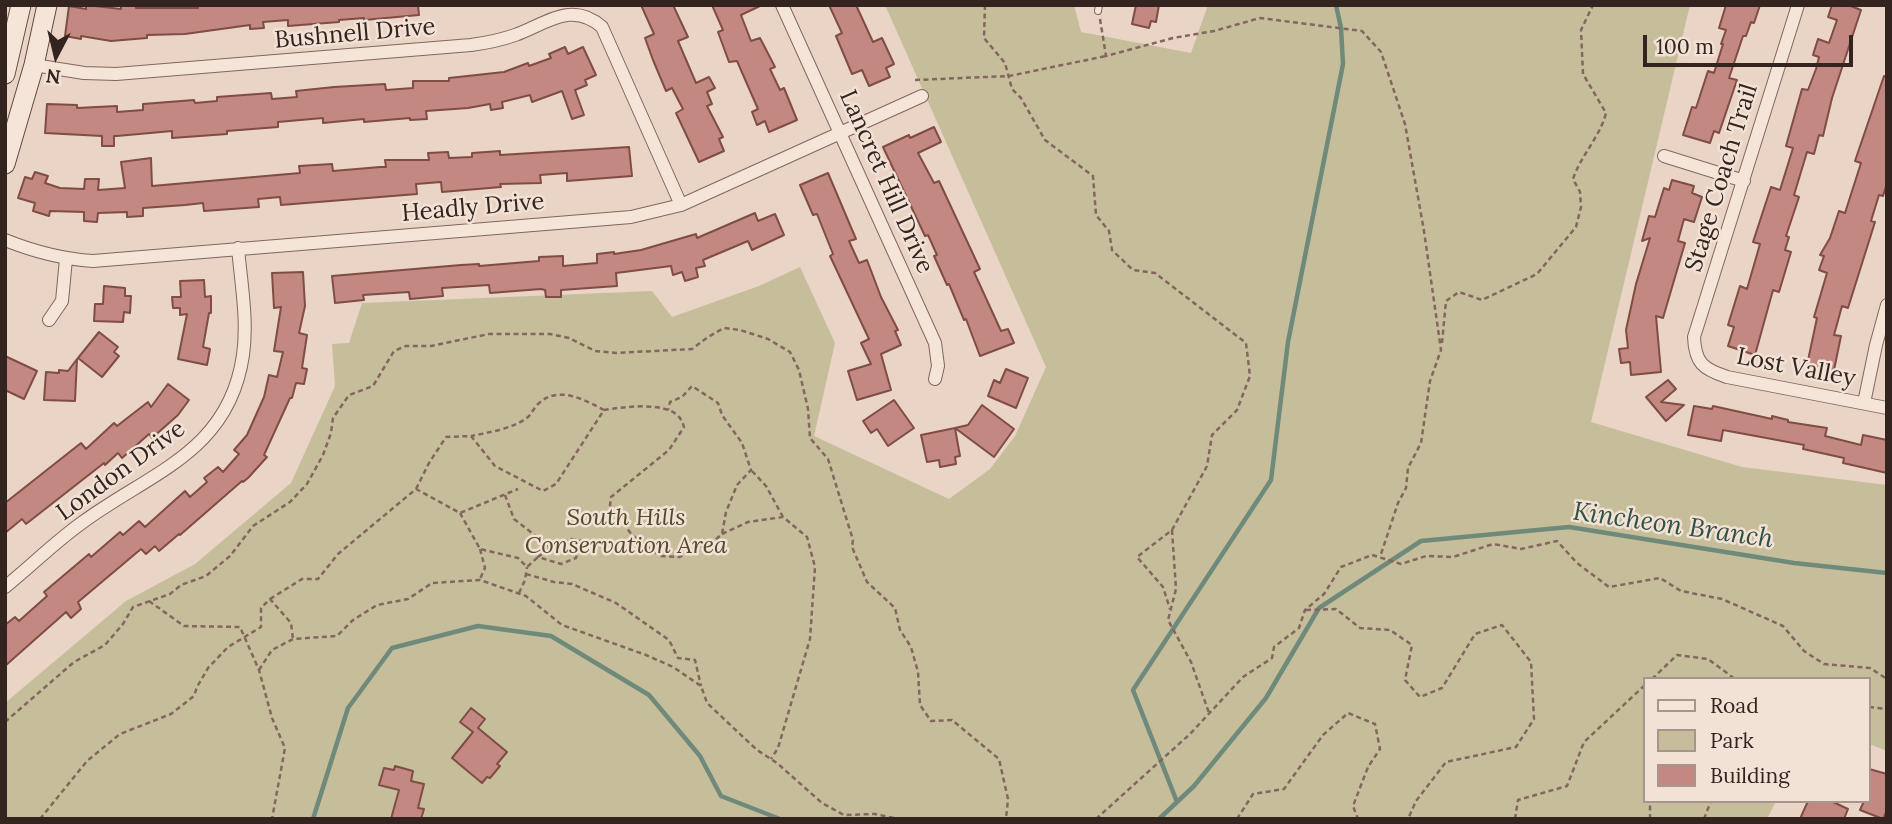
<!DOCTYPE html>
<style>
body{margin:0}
#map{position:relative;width:1892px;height:824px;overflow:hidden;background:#e9d4c6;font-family:Lora,serif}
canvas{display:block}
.frame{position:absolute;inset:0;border:7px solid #342420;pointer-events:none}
.legend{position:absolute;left:1643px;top:677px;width:228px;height:126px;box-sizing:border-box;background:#f2e1d5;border:2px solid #a6958d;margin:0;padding:9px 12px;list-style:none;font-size:21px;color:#342420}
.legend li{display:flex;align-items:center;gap:14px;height:35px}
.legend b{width:35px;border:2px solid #a6958d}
.north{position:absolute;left:21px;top:21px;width:70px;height:70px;-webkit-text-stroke:5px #f2e1d5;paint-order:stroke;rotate:187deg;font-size:19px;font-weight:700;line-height:28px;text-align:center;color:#342420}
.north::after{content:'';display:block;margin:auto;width:24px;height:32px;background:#342420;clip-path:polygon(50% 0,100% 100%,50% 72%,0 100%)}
.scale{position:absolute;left:1643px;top:35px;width:210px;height:32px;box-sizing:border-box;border:4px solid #342420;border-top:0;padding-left:9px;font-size:21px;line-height:24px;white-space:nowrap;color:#342420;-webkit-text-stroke:5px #f2e1d5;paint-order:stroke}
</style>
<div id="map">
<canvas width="1892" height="824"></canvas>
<div class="frame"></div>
<ul class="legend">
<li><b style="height:9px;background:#f5e4d8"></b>Road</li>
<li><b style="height:19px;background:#c6be9b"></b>Park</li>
<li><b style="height:19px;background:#c38880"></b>Building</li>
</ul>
<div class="north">N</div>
<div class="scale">100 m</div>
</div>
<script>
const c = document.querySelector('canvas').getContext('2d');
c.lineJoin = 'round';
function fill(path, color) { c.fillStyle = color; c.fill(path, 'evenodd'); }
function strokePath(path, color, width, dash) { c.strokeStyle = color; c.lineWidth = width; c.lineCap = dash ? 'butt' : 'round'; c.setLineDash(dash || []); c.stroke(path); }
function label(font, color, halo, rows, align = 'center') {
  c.font = font + ' Lora,serif'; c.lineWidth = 5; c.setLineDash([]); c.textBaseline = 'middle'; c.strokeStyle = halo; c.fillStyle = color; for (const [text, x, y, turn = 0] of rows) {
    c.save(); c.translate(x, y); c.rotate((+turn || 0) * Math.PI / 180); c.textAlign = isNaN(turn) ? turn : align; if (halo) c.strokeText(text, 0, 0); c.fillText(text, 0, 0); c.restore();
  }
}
fill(new Path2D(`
 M 885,5 L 1074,5 L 1081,32 L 1191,53 L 1208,5 L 1690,5 L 1591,422 L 1742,467 L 1887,485 L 1887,751 L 1869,744 L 1869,679 L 1645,679 L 1645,801 L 1776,801 L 1767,819 L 5,819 L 5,703 L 126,601 L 195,564 L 291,483 L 335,386 L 332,344 L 349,343 L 362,303 L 652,291 L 672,317 L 759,286 L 800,267 L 835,343 L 814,436 L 949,499 L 990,469 L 1015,436 L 1046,367 Z`), '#c6be9b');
strokePath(new Path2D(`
 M 1177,802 L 1133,690 L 1271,480 L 1288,342 L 1343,64 L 1341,28 L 1336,5
 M 313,819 L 348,708 L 392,648 L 478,626 L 551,636 L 649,695 L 700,756 L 721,796 L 780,819
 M 1159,819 L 1194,786 L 1266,698 L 1319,608 L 1421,541 L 1569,527 L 1794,563 L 1887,573`), '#6f8a7b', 4.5);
const building = new Path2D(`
 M 86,5 L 121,9 L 121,5 L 136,5 L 136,8 L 198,8 L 198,5 L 418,5 L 419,15 L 364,20 L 364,18 L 339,20 L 339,22 L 288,26 L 288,20 L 263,22 L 264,28 L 250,29 L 250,25 L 185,34 L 147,35 L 147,38 L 111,41 L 81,36 L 81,39 L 65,36 L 69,6 L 86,9 Z
 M 641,5 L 673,5 L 688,37 L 678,41 L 696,83 L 709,77 L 715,88 L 707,92 L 712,104 L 707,106 L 723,137 L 719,139 L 724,151 L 699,162 L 676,113 L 683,109 L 672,88 L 666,91 L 653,60 L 645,38 L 654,34 Z
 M 712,5 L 762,5 L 741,15 L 751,41 L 760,38 L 775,67 L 770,69 L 780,90 L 784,88 L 797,120 L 769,132 L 765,121 L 757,125 L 752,112 L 758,109 L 737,61 L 729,62 L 718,32 L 723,30 Z
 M 829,5 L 856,5 L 873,42 L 882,38 L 894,64 L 886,68 L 890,77 L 869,86 L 862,70 L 852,74 L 836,36 L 842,33 Z
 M 1136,5 L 1159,5 L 1156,22 L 1151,21 L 1149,28 L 1132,24 Z
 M 1726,5 L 1760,5 L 1754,23 L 1751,22 L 1746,36 L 1743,36 L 1729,78 L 1737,80 L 1719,133 L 1714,131 L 1710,143 L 1683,135 L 1692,107 L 1696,108 L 1708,71 L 1714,73 L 1723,44 L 1721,44 L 1726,30 L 1719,28 Z
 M 1832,5 L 1848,5 L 1861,10 L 1832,98 L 1823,136 L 1819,135 L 1814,154 L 1807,152 L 1794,195 L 1799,197 L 1786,236 L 1789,237 L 1785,250 L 1791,252 L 1779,292 L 1773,290 L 1755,355 L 1728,346 L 1734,327 L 1728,325 L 1740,286 L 1747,289 L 1760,244 L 1753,242 L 1771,187 L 1780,190 L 1793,148 L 1786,146 L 1802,89 L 1808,90 L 1816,69 L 1819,57 L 1813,55 L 1818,39 L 1829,43 L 1837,20 L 1828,17 Z
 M 565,47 L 568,54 L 583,47 L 596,75 L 585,80 L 587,85 L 575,90 L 584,115 L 572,119 L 562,91 L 532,102 L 530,95 L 502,102 L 503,108 L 491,110 L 490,104 L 468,108 L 426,111 L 427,119 L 410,120 L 410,118 L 364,122 L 364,119 L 323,123 L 323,118 L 278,122 L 278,127 L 227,131 L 227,134 L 172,138 L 172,131 L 117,136 L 114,136 L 114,146 L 102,146 L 102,136 L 45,133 L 47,104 L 77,105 L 77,108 L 117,106 L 117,112 L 143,110 L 143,104 L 194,100 L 195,103 L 217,101 L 217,97 L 271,93 L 272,99 L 297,97 L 296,91 L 334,87 L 385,84 L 386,90 L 413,88 L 413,81 L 449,81 L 449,78 L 504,72 L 528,63 L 529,66 L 551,58 L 549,54 Z
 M 1884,76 L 1887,77 L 1887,183 L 1883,196 L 1879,195 L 1871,221 L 1875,222 L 1848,308 L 1842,306 L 1834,335 L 1841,336 L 1834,370 L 1807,365 L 1817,318 L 1814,317 L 1827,273 L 1819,270 L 1824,256 L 1820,255 L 1830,238 L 1839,211 L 1845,213 L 1861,163 L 1855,161 Z
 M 934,127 L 941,142 L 918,153 L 934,183 L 939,181 L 980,269 L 974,272 L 1001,331 L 1008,329 L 1014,343 L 980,356 L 966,319 L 964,320 L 949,284 L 947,285 L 934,256 L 937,255 L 928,235 L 925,236 L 883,147 L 909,135 L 910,138 Z
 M 629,147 L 632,176 L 567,181 L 567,173 L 540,175 L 541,183 L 500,184 L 501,187 L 442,192 L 441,182 L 416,184 L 417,194 L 281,205 L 280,197 L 258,199 L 259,207 L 204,211 L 203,203 L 185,205 L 143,208 L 143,216 L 127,217 L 127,212 L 98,213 L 97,222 L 84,221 L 84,212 L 50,211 L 49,216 L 33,211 L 35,203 L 18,198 L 25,177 L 32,179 L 35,172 L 48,176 L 45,183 L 60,188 L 84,189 L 85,179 L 99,179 L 98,190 L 125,188 L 121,162 L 151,158 L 152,186 L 300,173 L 299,166 L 332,164 L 333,171 L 380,167 L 386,167 L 385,160 L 429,160 L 428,153 L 448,152 L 449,158 L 472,157 L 472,153 L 500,151 L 500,155 Z
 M 828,173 L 856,239 L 849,241 L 859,263 L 867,260 L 881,297 L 898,330 L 895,331 L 901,345 L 881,354 L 891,390 L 857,400 L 848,371 L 871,364 L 861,343 L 869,339 L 830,256 L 833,254 L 817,214 L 813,215 L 800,185 Z
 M 1672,180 L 1694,186 L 1692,193 L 1702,197 L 1694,222 L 1684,219 L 1678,241 L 1685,243 L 1663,318 L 1656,316 L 1661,372 L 1631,375 L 1630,362 L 1621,363 L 1619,349 L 1628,348 L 1626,330 L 1636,284 L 1650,238 L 1642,241 L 1649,216 L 1655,217 L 1664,188 L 1669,190 Z
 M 755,213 L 758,221 L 775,214 L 784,235 L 752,250 L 748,241 L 703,260 L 705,266 L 696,268 L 698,277 L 685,281 L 682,272 L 673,275 L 671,266 L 616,273 L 617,286 L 561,290 L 561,297 L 546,297 L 545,290 L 541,289 L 490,293 L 489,285 L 442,288 L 443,296 L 410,299 L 409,292 L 363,295 L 364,300 L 335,303 L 332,276 L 461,265 L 479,264 L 479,266 L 539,261 L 539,257 L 563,256 L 563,266 L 597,263 L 597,254 L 614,252 L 614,254 L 641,250 L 696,234 L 697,238 Z
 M 303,272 L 305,306 L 299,333 L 307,335 L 302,368 L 307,369 L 304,384 L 296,383 L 292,398 L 290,398 L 264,455 L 267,457 L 248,478 L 243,482 L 242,481 L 180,535 L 179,534 L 159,551 L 155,546 L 146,554 L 141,549 L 78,602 L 81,609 L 71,618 L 66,612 L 5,666 L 5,625 L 15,617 L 19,621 L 47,596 L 44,592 L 89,554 L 91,557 L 120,532 L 123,535 L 139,521 L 145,527 L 185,491 L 190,497 L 207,482 L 204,478 L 218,467 L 223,472 L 239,454 L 234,450 L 247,435 L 264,397 L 269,375 L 277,377 L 283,352 L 274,351 L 281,307 L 274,308 L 272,273 Z
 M 204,280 L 205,297 L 211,296 L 211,313 L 209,313 L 203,347 L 210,349 L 207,365 L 178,359 L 187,314 L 180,315 L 180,308 L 173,308 L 172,297 L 181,297 L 180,281 Z
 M 104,286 L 125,288 L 125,296 L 131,296 L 130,313 L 124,312 L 123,322 L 94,321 L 95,304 L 103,304 Z
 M 99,332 L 118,347 L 114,352 L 119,356 L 102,377 L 78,358 Z
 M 5,356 L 37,371 L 24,399 L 5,390 Z
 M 77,359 L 75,401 L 44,400 L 46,372 L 59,373 L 59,370 L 68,371 Z
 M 1006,369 L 1028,378 L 1016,408 L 988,396 L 994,380 L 1000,383 Z
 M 1668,380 L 1676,389 L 1661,402 L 1684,405 L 1666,421 L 1646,397 Z
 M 168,384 L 189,400 L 178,415 L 152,438 L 149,434 L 122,458 L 118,453 L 105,465 L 104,463 L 26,524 L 22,519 L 5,533 L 5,503 L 81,443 L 86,449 L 114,423 L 117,426 L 148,402 L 151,407 Z
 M 894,400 L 914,428 L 888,446 L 877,429 L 871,433 L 863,421 Z
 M 982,405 L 1014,429 L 994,457 L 955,428 L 968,425 Z
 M 1694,406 L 1712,409 L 1713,406 L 1772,419 L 1772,416 L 1788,420 L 1788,422 L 1827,428 L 1825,436 L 1861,445 L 1863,435 L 1887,440 L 1887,473 L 1843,463 L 1844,458 L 1803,449 L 1804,445 L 1761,437 L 1723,430 L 1721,441 L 1688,435 Z
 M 955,428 L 960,456 L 955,457 L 956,464 L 940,467 L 939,460 L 927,462 L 921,435 Z
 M 471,708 L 485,719 L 478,728 L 507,752 L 497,764 L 500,766 L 490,778 L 487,777 L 482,783 L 452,758 L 473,732 L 460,722 Z
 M 395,766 L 413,771 L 411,781 L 424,784 L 418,808 L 424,809 L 421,819 L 391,819 L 399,790 L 379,785 L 384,768 L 394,770 Z
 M 1869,769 L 1887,774 L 1887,810 L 1883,819 L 1860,810 L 1864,801 L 1869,801 Z
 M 1808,801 L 1831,801 L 1848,809 L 1844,819 L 1800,819 Z`);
fill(building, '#c38880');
strokePath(building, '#7f4c46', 2);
const lane = new Path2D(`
 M 1098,11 L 1099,5`);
const street = new Path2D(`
 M 782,5 L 935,343 L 938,366 L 935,379
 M 1798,5 L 1694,337 C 1695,363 1703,369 1727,377 L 1887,408
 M 34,65 L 84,73 L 116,74 L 471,45 C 486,43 501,40 515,35 C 546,24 572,0 602,27 L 681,205
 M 1664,156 L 1744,181
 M 5,240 C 35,252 61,259 93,261 L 631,217 L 681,205 L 922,96
 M 49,320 L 62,301 L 66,259
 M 1864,403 L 1876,345 L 1887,305
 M 5,587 C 31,566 56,541 83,522 C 151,472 229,452 243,355 C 248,320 241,283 238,248`);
const secondary = new Path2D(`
 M 5,74 L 21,5
 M 5,164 L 34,65 L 47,5`);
strokePath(lane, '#83665e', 8);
strokePath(street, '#83665e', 14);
strokePath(secondary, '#644841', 21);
strokePath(new Path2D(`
 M 985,5 L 984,38 L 1005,63 L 1012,89 L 1021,98 L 1045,140 L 1093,176 L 1096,215 L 1109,231 L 1112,250 L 1133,270 L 1155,273 L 1246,343 L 1250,376 L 1237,410 L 1212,435 L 1207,466 L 1172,530 L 1137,557 L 1163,587 L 1170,609
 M 1100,19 L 1106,56 L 1173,38 L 1214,31 L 1260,18 L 1362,31 L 1381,52 L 1405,124 L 1424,231 L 1441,350 L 1430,381 L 1421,443 L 1408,468 L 1406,488 L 1398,503 L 1380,557
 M 915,80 L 1009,76 L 1106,56
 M 1442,343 L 1446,301 L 1459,292 L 1482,300 L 1537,274 L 1576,227 L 1581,207 L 1580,192 L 1573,179 C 1581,155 1600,137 1606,113 L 1583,74 L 1581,30 L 1593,5
 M 604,410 C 622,407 666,401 679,417 C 682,420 683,424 684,427 L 669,450 L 611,497 L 610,505 L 632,535 L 660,556 L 679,557 L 714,541 L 722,534 L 726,512 L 737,485 L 751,470 L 742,443 L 722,415 L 718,403 L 692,386 L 682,397 L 670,402 L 668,410
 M 752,471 L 766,486 L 783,517
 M 416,489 L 429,463 L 446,437 L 471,436 L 495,466 L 543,491 L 556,484 L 604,410 C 583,399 558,385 538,404 C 534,408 532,413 528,417 C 515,428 487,433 471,436
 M 505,495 L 514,519 L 550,547 L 572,539 L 581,541 L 576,558 L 561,564 L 538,557 L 550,547
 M 460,513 L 480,549 L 518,558 L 527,567 L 538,557
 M 1172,530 L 1176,589 L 1168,620 L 1191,662 L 1209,713
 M 722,534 L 748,522 L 783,517 L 807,537 L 815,567 L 810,639 L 778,748 L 771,759
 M 480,549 L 485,568 L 480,579
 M 526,574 L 554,582 L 572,584 L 616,603 L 669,640 L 678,658 L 695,660 L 701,686
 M 519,593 L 525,580 L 527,567
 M 270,599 L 302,579 L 318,579 L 338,554 L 416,489 L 460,513 L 518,489
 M 149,601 L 184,626 L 240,627 L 259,670 L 272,718 L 285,748 L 272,819
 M 1306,610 L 1336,609 L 1360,628 L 1390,630 L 1412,645 L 1405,680 L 1420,697 L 1442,688 L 1475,634 L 1502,625 L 1531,662 L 1534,719 L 1516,747 L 1446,762 L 1416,801 L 1408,819
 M 259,670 L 272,650 L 293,639 L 337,636 L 353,620 L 377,605 L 408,599 L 432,583 L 480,580 L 526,596 L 562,625 L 646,655 L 673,667 L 701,686 L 707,703 L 757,750 L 777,763 L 822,803 L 844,815 L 875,814 L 899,819
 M 1652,679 L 1677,655 L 1708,659 L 1735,679
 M 1869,707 L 1887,709
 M 5,722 L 74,662 L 105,645 L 123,624 L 133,607 L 170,594 L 181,585 L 206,576 L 230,556 L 253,526 L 290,502 L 307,484 L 323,455 L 331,433 L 333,418 L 349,395 L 373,386 L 394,351 L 406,346 L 431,346 L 489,334 L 550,334 L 569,338 L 595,351 L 616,353 L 692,349 L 708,337 L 724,328 L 740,330 L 768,339 L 790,352 L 799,370 L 808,409 L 810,438 L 828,459 L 853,540 L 852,547 L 867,582 L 895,608 L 900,630 L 911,647 L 918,672 L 920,705 L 931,721 L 952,720 L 999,759 L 1008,799 L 1006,819
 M 40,819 L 87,761 L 120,734 L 171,714 L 194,696 L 197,687 L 208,668 L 228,647 L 261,627 L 261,608 L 270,599 L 291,623 L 293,639
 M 1096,819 L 1190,734 L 1243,677 L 1272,658 L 1274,647 L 1299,628 L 1305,610 L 1324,594 L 1341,567 L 1372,555 L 1401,564 L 1426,556 L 1453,557 L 1493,544 L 1521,549 L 1557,541 L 1577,563 L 1609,587 L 1660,578 L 1681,591 L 1722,599 L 1783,626 L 1804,651 L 1824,664 L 1870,668 L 1887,679
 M 1237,819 L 1253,794 L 1284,789 L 1323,735 L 1348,713 L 1375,724 L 1380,749 L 1368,767 L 1353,806 L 1358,819
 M 1515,819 L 1518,800 L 1567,786 L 1584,742 L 1645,685
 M 1650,819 L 1650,801
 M 1704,819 L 1711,801`), '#83665e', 2.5, [5, 3.5]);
strokePath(lane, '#f5e4d8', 6);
strokePath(street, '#f5e4d8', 12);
strokePath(secondary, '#f5e4d8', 19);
label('24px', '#342420', '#f2e1d5', [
 ["Bushnell Drive",355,34,-5],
 ["Stage Coach Trail",1722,178,-73],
 ["Lancret Hill Drive",886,182,66],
 ["Headly Drive",473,208,-5],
 ["Lost Valley",1796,368,11],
 ["London Drive",121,471,-36]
]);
label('italic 24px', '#4f4d29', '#f2e1d5', [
 ["South Hills",626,518],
 ["Conservation Area",626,546]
]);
label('italic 26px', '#315246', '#f2e1d5', [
 ["Kincheon Branch",1673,526,8]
]);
</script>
